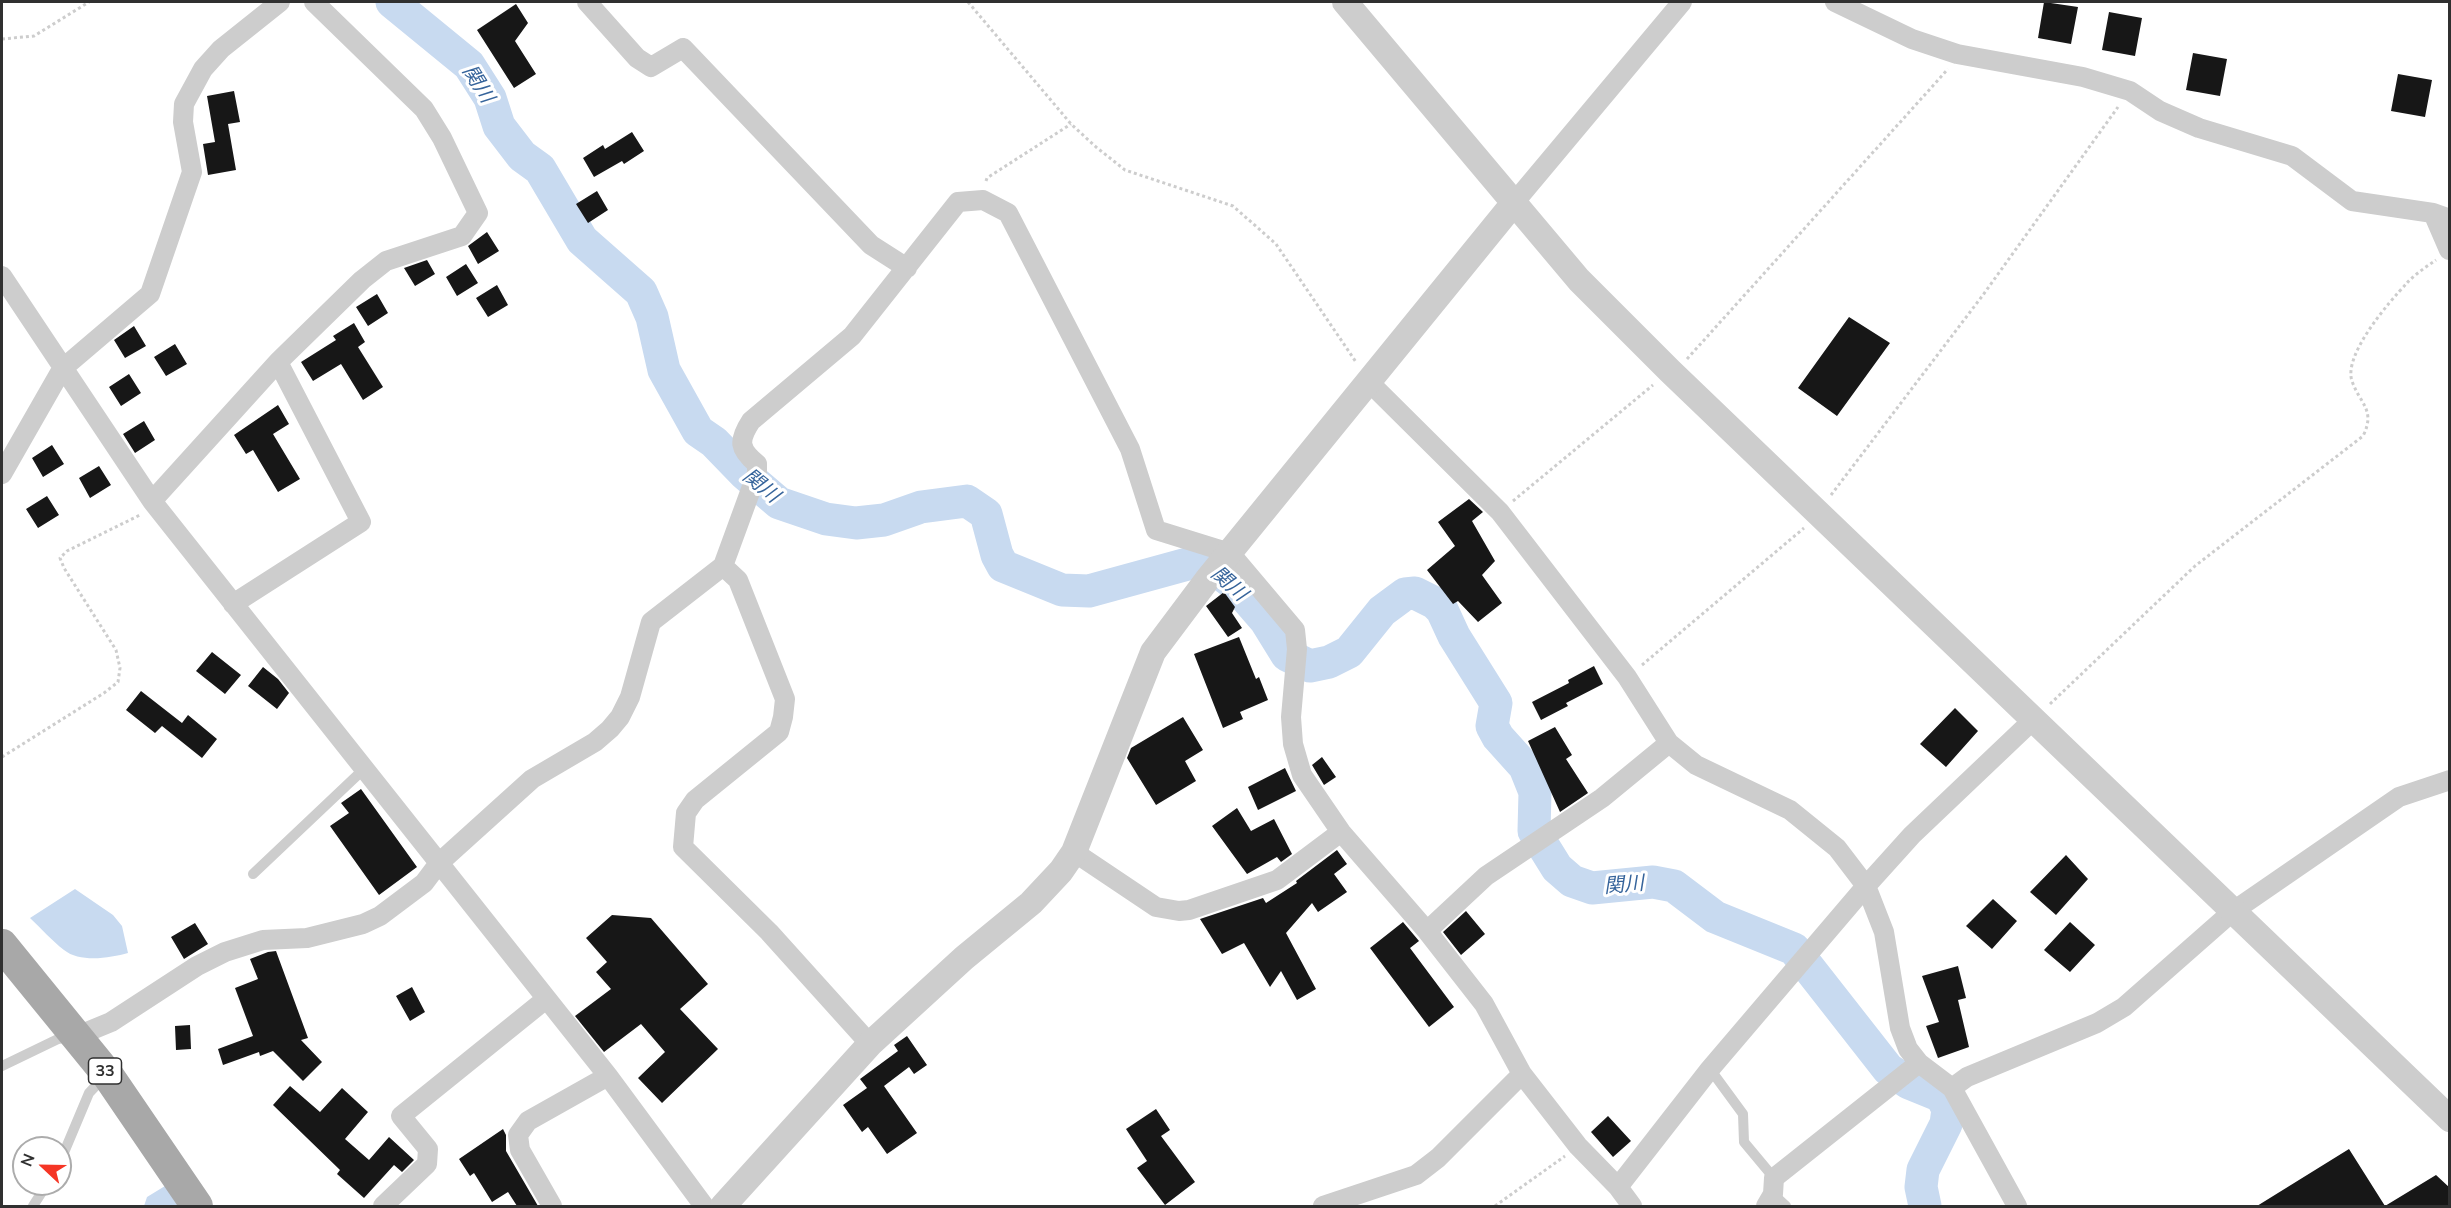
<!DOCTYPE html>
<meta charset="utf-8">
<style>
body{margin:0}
#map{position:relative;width:2451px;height:1208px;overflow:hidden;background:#fff;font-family:Mulish,sans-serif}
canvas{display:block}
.frame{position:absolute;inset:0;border:3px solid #303030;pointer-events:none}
.north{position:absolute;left:12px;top:1136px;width:60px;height:60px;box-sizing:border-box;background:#fff;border:2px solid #acacac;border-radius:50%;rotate:292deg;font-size:16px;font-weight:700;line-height:24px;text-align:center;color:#303030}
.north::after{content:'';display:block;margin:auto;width:21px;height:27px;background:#f53625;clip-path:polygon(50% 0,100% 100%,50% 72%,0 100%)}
</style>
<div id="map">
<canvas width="2451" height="1208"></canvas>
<div class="frame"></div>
<div class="north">N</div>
</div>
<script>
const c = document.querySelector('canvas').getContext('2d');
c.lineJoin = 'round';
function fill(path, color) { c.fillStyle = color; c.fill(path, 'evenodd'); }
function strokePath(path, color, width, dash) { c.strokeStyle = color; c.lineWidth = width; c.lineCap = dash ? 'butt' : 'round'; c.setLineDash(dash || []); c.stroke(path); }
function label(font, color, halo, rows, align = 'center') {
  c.font = font + ' Mulish,"Noto Sans JP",sans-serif'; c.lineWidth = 6; c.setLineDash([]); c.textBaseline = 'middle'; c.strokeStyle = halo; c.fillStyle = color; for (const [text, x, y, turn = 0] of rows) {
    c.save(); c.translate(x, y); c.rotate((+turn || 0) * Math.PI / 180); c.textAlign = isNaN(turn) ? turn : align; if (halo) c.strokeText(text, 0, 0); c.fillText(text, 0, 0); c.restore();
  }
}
fill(new Path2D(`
 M 75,889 L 113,915 L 122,926 L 128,953 C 110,958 80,963 64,950 C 52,941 41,928 30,918 Z
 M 165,1186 L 178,1206 L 144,1206 L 147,1197 Z`), '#c8daf0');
strokePath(new Path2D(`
 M 392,2 L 469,65 L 490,98 L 499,126 L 522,156 L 540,169 L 582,240 L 641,292 L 652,317 L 664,370 L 698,431 L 714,442 L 745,474 L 779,503 L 826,519 L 856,523 L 884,520 L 921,507 L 967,501 L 986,514 L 997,555 L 1003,566 L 1062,590 L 1089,591 L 1202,560 L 1233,583 L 1266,621 L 1287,655 L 1310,666 L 1329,662 L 1349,652 L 1382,611 L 1405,594 L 1415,593 L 1435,603 L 1442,610 L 1454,636 L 1496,703 L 1492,726 L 1498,737 L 1525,767 L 1535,792 L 1534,831 L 1557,868 L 1572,881 L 1592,888 L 1653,882 L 1674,886 L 1715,917 L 1794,949 L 1888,1069 L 1909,1083 L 1941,1096 L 1948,1109 L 1946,1124 L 1923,1170 L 1921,1187 L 1925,1206`), '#c8daf0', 33);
fill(new Path2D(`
 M 2044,2 L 2078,7 L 2071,44 L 2038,38 Z
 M 516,4 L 528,23 L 515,41 L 536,74 L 514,88 L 477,30 Z
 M 2109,12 L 2142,18 L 2135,56 L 2102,50 Z
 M 2193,53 L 2227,59 L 2220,96 L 2186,90 Z
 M 2398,74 L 2432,80 L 2425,117 L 2391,111 Z
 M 234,91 L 240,122 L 228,124 L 236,170 L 208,175 L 203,144 L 215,142 L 207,96 Z
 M 632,132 L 644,151 L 624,164 L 622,161 L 594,177 L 583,158 L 603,145 L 605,149 Z
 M 597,191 L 608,210 L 588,223 L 576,204 Z
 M 487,232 L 499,251 L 478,264 L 468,246 Z
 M 427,260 L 435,274 L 415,286 L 404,268 Z
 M 466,264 L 478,283 L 457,296 L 446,277 Z
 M 497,285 L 508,305 L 488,317 L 476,298 Z
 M 377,294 L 388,313 L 368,326 L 356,307 Z
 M 1849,317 L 1890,343 L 1837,416 L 1798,388 Z
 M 354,323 L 365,342 L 358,347 L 383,387 L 363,400 L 341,364 L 313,381 L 301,362 L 336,340 L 333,336 Z
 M 134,326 L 146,346 L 125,358 L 114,340 Z
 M 175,344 L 187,364 L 166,376 L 154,357 Z
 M 129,374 L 141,393 L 121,406 L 109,387 Z
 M 278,405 L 289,424 L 273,434 L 300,479 L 278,492 L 253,450 L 246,454 L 234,435 Z
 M 144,421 L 155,440 L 135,453 L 123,434 Z
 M 52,445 L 64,464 L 43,477 L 32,458 Z
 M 99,466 L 111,485 L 90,498 L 79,478 Z
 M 47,496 L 59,515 L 38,528 L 26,509 Z
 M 1469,499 L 1483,512 L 1472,521 L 1495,561 L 1482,575 L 1502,603 L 1478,622 L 1458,601 L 1453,604 L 1427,570 L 1455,546 L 1438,522 Z
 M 1224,592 L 1235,607 L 1232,613 L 1242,628 L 1228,637 L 1206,606 Z
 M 1239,637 L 1256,679 L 1259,677 L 1268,700 L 1240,712 L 1243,719 L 1223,728 L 1194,654 Z
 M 212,652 L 241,675 L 225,694 L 196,671 Z
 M 1594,666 L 1603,684 L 1566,703 L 1568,706 L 1541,720 L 1532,702 L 1569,683 L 1568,680 Z
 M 263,667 L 278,679 L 289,693 L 277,709 L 248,686 Z
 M 141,691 L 182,723 L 188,715 L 217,739 L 202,758 L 162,726 L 155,733 L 126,710 Z
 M 1955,708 L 1978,731 L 1946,767 L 1920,744 Z
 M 1183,717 L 1203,750 L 1185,761 L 1196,781 L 1156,805 L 1127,758 L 1131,748 Z
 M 1555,727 L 1572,755 L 1566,759 L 1588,793 L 1560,812 L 1528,741 Z
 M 1322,757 L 1336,777 L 1324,785 L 1312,765 Z
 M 1285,768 L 1296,791 L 1258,810 L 1248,787 Z
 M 361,789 L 417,867 L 379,895 L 330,826 L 349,813 L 341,803 Z
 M 1237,808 L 1251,831 L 1274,819 L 1292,854 L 1281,862 L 1277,857 L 1247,874 L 1212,826 Z
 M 1337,850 L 1347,864 L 1334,874 L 1347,892 L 1318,912 L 1312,903 L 1286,933 L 1316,989 L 1297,1000 L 1281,971 L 1270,987 L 1244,943 L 1222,954 L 1200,919 L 1263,898 L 1266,903 L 1297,883 L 1296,881 Z
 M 2066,855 L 2088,879 L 2056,915 L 2030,892 Z
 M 1993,899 L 2017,921 L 1992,949 L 1966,926 Z
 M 1466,911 L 1485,934 L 1461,955 L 1443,932 Z
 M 612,915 L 651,918 L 708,984 L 680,1009 L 718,1049 L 662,1103 L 638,1078 L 665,1052 L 641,1024 L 604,1052 L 575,1016 L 611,989 L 596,972 L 607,962 L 586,938 Z
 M 1403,922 L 1419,941 L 1410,948 L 1454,1007 L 1429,1027 L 1370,948 Z
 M 2070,922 L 2095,945 L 2070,972 L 2044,950 Z
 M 195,923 L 208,944 L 184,959 L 171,937 Z
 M 276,951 L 308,1038 L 301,1040 L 322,1062 L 303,1081 L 273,1051 L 260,1056 L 259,1052 L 223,1065 L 218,1049 L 253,1036 L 235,988 L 258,979 L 250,959 L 268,952 Z
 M 1958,966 L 1966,998 L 1958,1000 L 1969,1047 L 1938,1058 L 1926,1026 L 1939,1022 L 1922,976 Z
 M 412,987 L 425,1012 L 410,1021 L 396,996 Z
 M 190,1025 L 191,1049 L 176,1050 L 175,1026 Z
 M 907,1036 L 927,1065 L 914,1074 L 909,1067 L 884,1086 L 917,1133 L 887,1154 L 868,1127 L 862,1132 L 843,1105 L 867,1088 L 860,1079 L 898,1051 L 894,1045 Z
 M 290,1086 L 320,1112 L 342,1088 L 368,1112 L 345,1139 L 369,1160 L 389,1137 L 414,1160 L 402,1172 L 394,1165 L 364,1198 L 337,1174 L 340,1170 L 273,1105 Z
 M 1156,1109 L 1170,1130 L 1161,1136 L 1195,1182 L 1165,1205 L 1137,1168 L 1147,1161 L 1126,1129 Z
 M 1608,1116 L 1631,1141 L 1613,1157 L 1591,1132 Z
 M 503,1129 L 506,1135 L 506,1151 L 538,1206 L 517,1206 L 508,1192 L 492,1202 L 474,1173 L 470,1176 L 459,1159 Z
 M 2349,1149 L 2385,1206 L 2257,1206 Z
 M 2436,1175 L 2450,1188 L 2450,1206 L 2385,1206 Z`), '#171717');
strokePath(new Path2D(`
 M 968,2 L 1071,124 L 1096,147 L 1125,170 L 1233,206 L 1276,244 L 1356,362
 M 2,39 L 34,36 L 89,2
 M 986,181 L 987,178 L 1071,124
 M 1687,359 L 1948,69
 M 1831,495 L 1983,295 L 2118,107
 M 1513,501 L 1653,385
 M 1642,665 L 1804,528
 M 2050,704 L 2195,566 L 2363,436 C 2376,410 2360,404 2352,381 C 2343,355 2389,302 2407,283 C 2415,274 2426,267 2436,260
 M 2,757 L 104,693 L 118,682 L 120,668 L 116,650 L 64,568 L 60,558 L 67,551 L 140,515
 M 1495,1206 L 1565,1156`), '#cdcdcd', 3, [3, 3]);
strokePath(new Path2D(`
 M 253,874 L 365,768
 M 2,1066 L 58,1039 L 73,1036
 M 1710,1069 L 1743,1114 L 1744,1142 L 1774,1178
 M 60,1162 L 89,1093 L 105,1076
 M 1773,1194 L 1786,1206
 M 33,1206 L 47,1184`), '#cdcdcd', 10);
strokePath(new Path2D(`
 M 587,2 L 637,58 L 651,67 L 683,48 L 871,245 L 907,268
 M 1835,2 L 1912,39 L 1957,54 L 2083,77 L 2130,91 L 2160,111 L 2199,128 L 2292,156 L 2352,201 L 2433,213 L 2450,219
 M 1513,204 L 1682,2
 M 2433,213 L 2449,250
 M 2,276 L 152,501 L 608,1076 L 704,1206
 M 1368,381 L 1500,512 L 1627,677 L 1669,743 L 1696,765 L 1790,810 L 1837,848 L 1866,886 L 1884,932 L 1900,1028 L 1908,1049 L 1919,1063 L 1952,1088 L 2017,1206
 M 2,474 L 62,369 L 150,294 L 192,172 L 183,122 L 184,104 L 203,69 L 221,49 L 280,2
 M 152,501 L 278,362 L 362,280 L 386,261 L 462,236 L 478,213 L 442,138 L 424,109 L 314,2
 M 723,566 L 738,580 L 785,699 L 783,717 L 779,732 L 695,800 L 686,813 L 683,847 L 769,932 L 870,1044
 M 233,604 L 361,522 L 278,362
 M 1074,852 L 1156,907 L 1179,911 L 1189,910 L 1277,880 L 1341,832
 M 1427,931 L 1486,876 L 1602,798 L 1669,743
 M 77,1036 L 111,1022 L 197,966 L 225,952 L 263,940 L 307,938 L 363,924 L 380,916 L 424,883 L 439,863 L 532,779 L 595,742 L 610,729 L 620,717 L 630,697 L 651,622 L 723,566 L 757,473 L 757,464 C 739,449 738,441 751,421 L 852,336 L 958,202 L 983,200 L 1008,213 L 1130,449 L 1156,530 L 1230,553 L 1295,630 L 1297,649 L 1291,717 L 1293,744 L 1302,775 L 1341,832 L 1427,931 L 1484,1004 L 1522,1074 L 1578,1146 L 1618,1187 L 1632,1206
 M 1952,1088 L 1967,1077 L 2097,1023 L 2124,1007 L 2232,912 L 2399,797 L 2450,780
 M 1618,1187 L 1710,1069 L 1866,886 L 1912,835 L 2033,720
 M 383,1206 L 427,1164 L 428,1149 L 401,1116 L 546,999
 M 552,1206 L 520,1150 L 518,1135 L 528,1121 L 608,1076
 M 1323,1206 L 1416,1175 L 1438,1158 L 1522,1074
 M 1766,1206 L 1773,1194 L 1774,1178 L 1919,1063`), '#cdcdcd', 20);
strokePath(new Path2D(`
 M 1345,2 L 1579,280 L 1670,371 L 2450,1119
 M 723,1206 L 870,1044 L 964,958 L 1031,903 L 1061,871 L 1074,852 L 1153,652 L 1207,580 L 1513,204`), '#cdcdcd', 26);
strokePath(new Path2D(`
 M 2,945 L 107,1074 L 197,1206`), '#a8a8a8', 32);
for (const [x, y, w] of [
 [105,1071,33]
]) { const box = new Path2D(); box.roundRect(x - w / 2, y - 13, w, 26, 4.5); c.fillStyle = '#fff'; c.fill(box); strokePath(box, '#303030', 1.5); }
label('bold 16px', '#303030', null, [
 ["33",105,1071]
]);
label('italic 20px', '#36649b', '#fff', [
 ["関川",478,84,58],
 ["関川",761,486,39],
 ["関川",1229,584,42],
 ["関川",1624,885,-5]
]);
</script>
